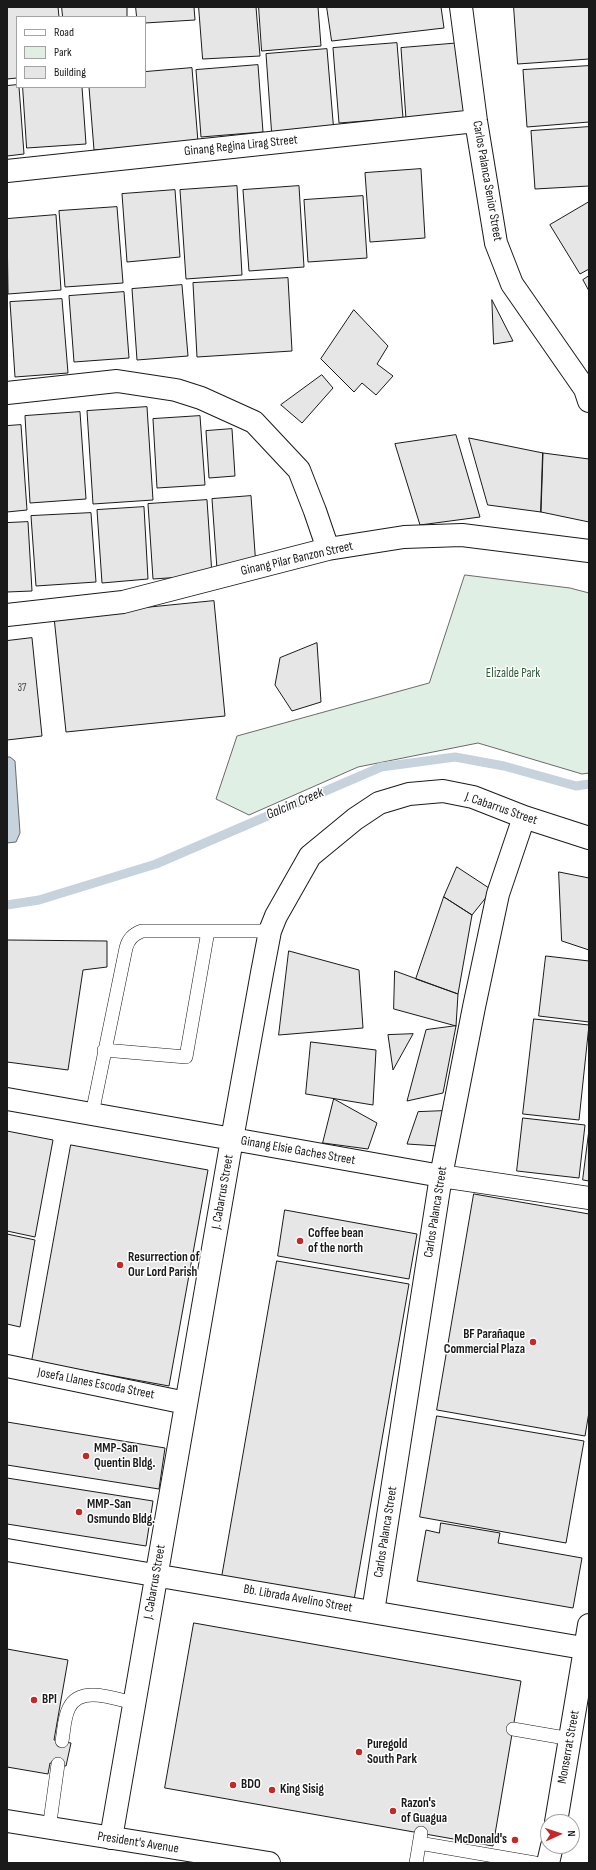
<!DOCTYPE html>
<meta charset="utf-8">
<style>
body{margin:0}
#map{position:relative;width:596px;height:1870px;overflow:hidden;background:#fff;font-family:"Sofia Sans Condensed",sans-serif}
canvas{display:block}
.frame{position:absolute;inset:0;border:8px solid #1a1a1a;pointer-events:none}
.legend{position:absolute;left:16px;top:16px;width:130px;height:72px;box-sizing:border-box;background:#fff;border:1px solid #a3a3a3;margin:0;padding:5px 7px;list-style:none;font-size:12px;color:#1a1a1a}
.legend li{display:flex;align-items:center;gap:8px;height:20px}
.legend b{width:20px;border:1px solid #a3a3a3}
.north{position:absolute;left:540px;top:1814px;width:40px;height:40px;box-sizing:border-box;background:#fff;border:1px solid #a3a3a3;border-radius:50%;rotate:87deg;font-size:11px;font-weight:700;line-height:16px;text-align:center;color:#1a1a1a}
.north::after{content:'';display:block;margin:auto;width:14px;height:18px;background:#c62828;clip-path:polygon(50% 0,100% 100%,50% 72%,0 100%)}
</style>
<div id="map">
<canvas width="596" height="1870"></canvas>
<div class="frame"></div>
<ul class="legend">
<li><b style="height:5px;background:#fff"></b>Road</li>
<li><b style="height:11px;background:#e0efe3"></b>Park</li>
<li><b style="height:11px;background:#e6e6e6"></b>Building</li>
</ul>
<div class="north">N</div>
</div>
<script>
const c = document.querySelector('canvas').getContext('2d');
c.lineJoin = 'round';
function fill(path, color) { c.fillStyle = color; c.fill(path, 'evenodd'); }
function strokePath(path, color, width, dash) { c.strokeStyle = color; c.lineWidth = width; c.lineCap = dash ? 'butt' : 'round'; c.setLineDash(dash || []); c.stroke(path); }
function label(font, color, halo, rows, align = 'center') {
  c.font = font + ' "Sofia Sans Condensed",sans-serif'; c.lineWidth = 3; c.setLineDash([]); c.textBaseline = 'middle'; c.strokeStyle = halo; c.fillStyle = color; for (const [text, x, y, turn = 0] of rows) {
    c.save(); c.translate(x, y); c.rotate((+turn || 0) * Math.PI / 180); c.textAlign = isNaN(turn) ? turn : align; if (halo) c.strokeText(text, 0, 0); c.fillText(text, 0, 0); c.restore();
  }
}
const green = new Path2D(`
 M 465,575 L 570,588 L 589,593 L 589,773 L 582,774 L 478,743 L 358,767 L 249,815 L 216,799 L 237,736 L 429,683 Z`);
fill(green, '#e0efe3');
strokePath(green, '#6a6a6a', 1);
const water = new Path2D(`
 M 7,757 L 10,757 L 15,761 L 20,833 L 16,842 L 7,843 Z`);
fill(water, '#c6d2dc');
strokePath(water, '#6a6a6a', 1);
strokePath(new Path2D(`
 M 7,905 L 39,900 L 156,864 L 381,767 L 455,757 L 504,766 L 576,786 L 589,784`), '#c6d2dc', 9);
const building = new Path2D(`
 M 7,7 L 58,7 L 59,17 L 17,17 L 17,78 L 7,79 Z
 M 62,7 L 127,7 L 127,17 L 63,17 Z
 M 136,7 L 194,7 L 195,20 L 145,23 L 145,17 L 137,17 Z
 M 199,7 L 256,7 L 260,56 L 203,59 Z
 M 259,7 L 318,7 L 321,46 L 262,51 Z
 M 327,7 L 441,7 L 444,28 L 332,41 Z
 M 514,7 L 589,7 L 589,59 L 518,64 Z
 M 397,43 L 403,118 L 339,123 L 333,48 Z
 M 461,43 L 467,114 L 406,119 L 401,48 Z
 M 327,49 L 334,133 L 272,138 L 266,54 Z
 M 258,65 L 263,132 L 201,137 L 196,70 Z
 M 589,66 L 589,122 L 527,127 L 523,70 Z
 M 192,68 L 198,142 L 94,150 L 89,87 L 145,87 L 145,72 Z
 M 17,85 L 17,87 L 19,87 L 24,154 L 7,156 L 7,86 Z
 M 23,87 L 82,87 L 86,144 L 27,148 Z
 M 589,127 L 589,186 L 535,189 L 531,131 Z
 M 421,169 L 425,238 L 370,242 L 365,173 Z
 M 237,186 L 242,275 L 186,279 L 180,190 Z
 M 299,186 L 304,267 L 249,271 L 243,190 Z
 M 175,190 L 180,257 L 127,262 L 122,194 Z
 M 363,196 L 367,258 L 308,262 L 304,200 Z
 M 589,202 L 589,269 L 580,274 L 550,225 Z
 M 117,207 L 123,283 L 65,287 L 59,211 Z
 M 56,215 L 61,290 L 8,294 L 7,219 Z
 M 589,276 L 589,291 L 583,280 Z
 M 288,278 L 292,351 L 197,357 L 193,283 Z
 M 182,285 L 188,356 L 137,360 L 132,289 Z
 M 124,292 L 129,358 L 74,362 L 69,296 Z
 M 62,299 L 68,373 L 15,377 L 10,302 Z
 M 492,300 L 513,341 L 494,344 Z
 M 354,310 L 388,346 L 377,364 L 393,376 L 376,395 L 362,383 L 354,392 L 321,359 Z
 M 322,375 L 333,388 L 302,423 L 281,405 Z
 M 147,407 L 153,500 L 93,504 L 87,411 Z
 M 80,412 L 86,499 L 30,503 L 25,416 Z
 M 200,416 L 205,485 L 157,488 L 153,419 Z
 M 21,425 L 27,510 L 7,512 L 7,426 Z
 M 232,429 L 235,476 L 209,478 L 206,431 Z
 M 456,435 L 480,517 L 420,525 L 395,444 Z
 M 469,438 L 543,453 L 541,512 L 488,505 Z
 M 543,453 L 589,459 L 589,522 L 541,512 Z
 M 251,496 L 256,567 L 217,569 L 212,499 Z
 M 207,500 L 212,575 L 153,579 L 148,504 Z
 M 144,507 L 148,579 L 102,583 L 97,510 Z
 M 91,513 L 96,582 L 36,586 L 31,516 Z
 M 28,522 L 32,591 L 7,592 L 7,523 Z
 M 214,601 L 225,716 L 66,732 L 54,617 Z
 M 32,638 L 42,736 L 7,740 L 7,641 Z
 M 317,643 L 321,702 L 292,711 L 275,685 L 280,658 Z
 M 457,867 L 492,890 L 472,915 L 444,897 Z
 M 559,872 L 589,878 L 589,950 L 562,941 Z
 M 444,897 L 472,915 L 458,994 L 416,979 Z
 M 7,940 L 107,941 L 107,967 L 83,970 L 68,1070 L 7,1062 Z
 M 289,951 L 359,970 L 363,1028 L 279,1035 Z
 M 546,956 L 589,961 L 589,1022 L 539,1016 Z
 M 395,971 L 458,994 L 456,1026 L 394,1009 Z
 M 534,1019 L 589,1025 L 579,1120 L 523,1114 Z
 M 456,1026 L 443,1093 L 407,1101 L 426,1030 Z
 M 413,1034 L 393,1070 L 388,1035 Z
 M 311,1042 L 376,1050 L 373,1105 L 306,1094 Z
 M 334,1099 L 377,1123 L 368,1149 L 323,1143 Z
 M 444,1111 L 438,1146 L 407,1144 L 418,1112 Z
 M 523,1118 L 585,1125 L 579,1178 L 517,1171 Z
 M 589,1130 L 589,1181 L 583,1180 Z
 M 7,1131 L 53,1140 L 35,1237 L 7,1231 Z
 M 71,1145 L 208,1170 L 169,1386 L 32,1361 Z
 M 474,1194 L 589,1214 L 589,1412 L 585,1436 L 437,1410 Z
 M 285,1210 L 417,1234 L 409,1279 L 278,1256 Z
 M 7,1234 L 35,1240 L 20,1327 L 7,1324 Z
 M 277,1261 L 409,1284 L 354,1600 L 222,1577 Z
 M 437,1416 L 584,1441 L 566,1543 L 420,1517 Z
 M 7,1422 L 165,1448 L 159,1489 L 7,1465 Z
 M 7,1478 L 153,1501 L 146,1546 L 7,1524 Z
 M 441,1523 L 500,1533 L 498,1543 L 582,1558 L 573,1608 L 417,1581 L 426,1530 L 439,1533 Z
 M 194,1623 L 521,1681 L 493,1846 L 165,1788 Z
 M 7,1649 L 68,1660 L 54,1740 L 71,1743 L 66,1766 L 50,1763 L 48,1774 L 7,1767 Z`);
fill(building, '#e6e6e6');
strokePath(building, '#1a1a1a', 1);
const service = new Path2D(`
 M 104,1050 L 186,1057 L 208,931
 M 92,1114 L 126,948 C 128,940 133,934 142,931 L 270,931
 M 513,1729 L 571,1739
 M 62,1741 C 64,1731 64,1717 69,1708 C 80,1685 115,1699 134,1703
 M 49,1829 L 58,1764
 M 419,1843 L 535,1863
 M 416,1863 L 421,1833`);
const minor = new Path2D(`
 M 461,7 L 476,121 L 496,243 L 512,284 L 585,389 L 589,401
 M 7,171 L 476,121
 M 7,393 L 117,381 L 176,390 L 201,398 L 254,422 L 299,470 L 315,511 L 328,549
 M 7,615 L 123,602 L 328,549 L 404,537 L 462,535 L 589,551
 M 7,1099 L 441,1176 L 589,1198
 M 7,1366 L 186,1403
 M 7,1550 L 589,1649
 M 373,1612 L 441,1176 L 474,1007 L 498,894 L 524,817
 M 556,1822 L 589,1625
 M 111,1838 L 232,1139 L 262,973 L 270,931 L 276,916 L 310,856 L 355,819 L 379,803 L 409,794 L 443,791 L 473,797 L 524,817 L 589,838
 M 548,1863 L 552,1846`);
const tertiary = new Path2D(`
 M 7,1821 L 269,1863`);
strokePath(service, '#1a1a1a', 14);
strokePath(minor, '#1a1a1a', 24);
strokePath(tertiary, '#1a1a1a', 24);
strokePath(service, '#fff', 13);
strokePath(minor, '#fff', 22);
strokePath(tertiary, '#fff', 22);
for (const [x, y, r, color] of [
 [300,1241,4,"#c62828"],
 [120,1265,4,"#c62828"],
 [533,1342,4,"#c62828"],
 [86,1456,4,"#c62828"],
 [79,1512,4,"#c62828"],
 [34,1700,4,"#c62828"],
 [359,1752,4,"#c62828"],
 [233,1785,4,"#c62828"],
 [272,1790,4,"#c62828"],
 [393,1811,4,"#c62828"],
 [515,1840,4,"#c62828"]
]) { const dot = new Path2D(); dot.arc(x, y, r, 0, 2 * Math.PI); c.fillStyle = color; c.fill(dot); strokePath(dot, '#fff', 1.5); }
label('11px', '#4d4d4d', null, [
 ["37",22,688]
]);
label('13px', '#1a1a1a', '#fff', [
 ["Ginang Regina Lirag Street",241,146,-6],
 ["Carlos Palanca Senior Street",487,181,80],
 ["Ginang Pilar Banzon Street",297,559,-13],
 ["J. Cabarrus Street",501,809,19],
 ["Ginang Elsie Gaches Street",298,1151,10],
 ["J. Cabarrus Street",223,1192,-80],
 ["Carlos Palanca Street",436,1212,-81],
 ["Josefa Llanes Escoda Street",96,1384,11],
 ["Carlos Palanca Street",386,1532,-81],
 ["J. Cabarrus Street",155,1582,-80],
 ["Bb. Librada Avelino Street",298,1599,10],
 ["Monserrat Street",569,1747,-80],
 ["President's Avenue",138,1843,9]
]);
label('13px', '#2b5a34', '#fff', [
 ["Elizalde Park",513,674]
]);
label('bold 13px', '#1a1a1a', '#fff', [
 ["Coffee bean",308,1234],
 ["of the north",308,1249],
 ["Resurrection of",128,1258],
 ["Our Lord Parish",128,1273],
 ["BF Parañaque",525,1335,"right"],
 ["Commercial Plaza",525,1350,"right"],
 ["MMP-San",94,1449],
 ["Quentin Bldg.",94,1464],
 ["MMP-San",87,1505],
 ["Osmundo Bldg.",87,1520],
 ["BPI",42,1700],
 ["Puregold",367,1745],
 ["South Park",367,1760],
 ["BDO",241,1785],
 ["King Sisig",280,1790],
 ["Razon's",401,1804],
 ["of Guagua",401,1819],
 ["McDonald's",507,1840,"right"]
], 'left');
label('italic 14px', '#1a1a1a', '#fff', [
 ["Galcim Creek",295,804,-23]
]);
</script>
